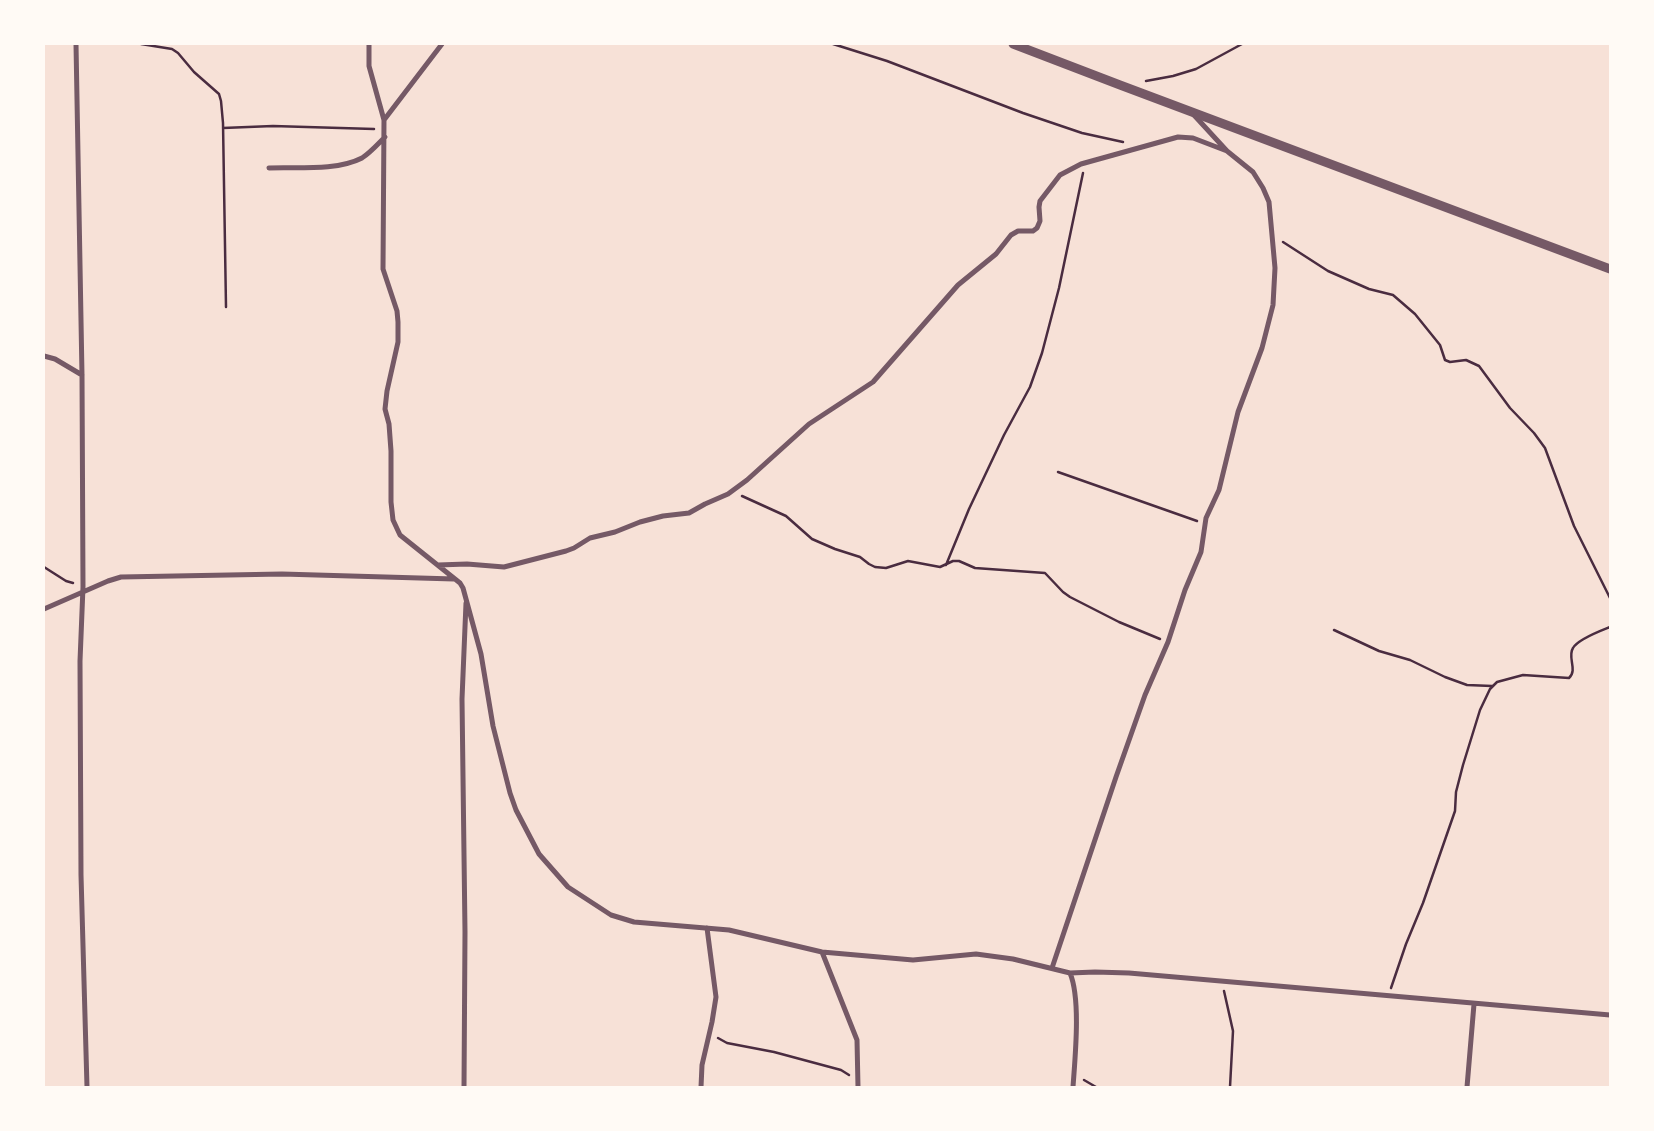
<!DOCTYPE html>
<style>
body{margin:0}
#map{position:relative;width:1654px;height:1131px;overflow:hidden;background:#f7e1d7;font-family:Poppins,sans-serif}
canvas{display:block}
.frame{position:absolute;inset:0;border:45px solid #fffaf5;pointer-events:none}
</style>
<div id="map">
<canvas width="1654" height="1131"></canvas>
<div class="frame"></div>
</div>
<script>
const c = document.querySelector('canvas').getContext('2d');
c.lineJoin = 'round';
function strokePath(path, color, width, dash) { c.strokeStyle = color; c.lineWidth = width; c.lineCap = dash ? 'butt' : 'round'; c.setLineDash(dash || []); c.stroke(path); }
strokePath(new Path2D(`
 M 141,44 L 172,49 L 178,53 L 194,72 L 219,94 L 221,101 L 223,123 L 226,307
 M 833,44 L 887,61 L 1023,113 L 1082,133 L 1123,142
 M 1146,81 L 1173,76 L 1196,69 L 1242,44
 M 223,128 L 273,126 L 374,129
 M 1283,242 L 1328,271 L 1369,289 L 1393,295 L 1415,314 L 1440,345 L 1445,360 L 1450,362 L 1466,360 L 1479,366 L 1510,408 L 1534,433 L 1545,448 L 1574,526 L 1610,598
 M 1058,472 L 1197,521
 M 742,496 L 786,516 L 812,539 L 835,549 L 860,557 L 869,564 L 875,567 L 886,568 L 908,561 L 940,567 L 953,561 L 959,561 L 975,568 L 1045,573 L 1063,592 L 1070,597 L 1119,622 L 1160,639
 M 946,565 L 969,509 L 1004,435 L 1030,387 L 1042,353 L 1059,288 L 1083,173
 M 44,567 L 66,581 L 73,583
 M 1334,630 L 1379,651 L 1410,660 L 1445,677 L 1467,685 L 1492,686
 M 1391,988 L 1406,944 L 1423,903 L 1455,811 L 1456,792 L 1463,765 L 1480,710 L 1490,689 L 1497,682 L 1523,675 L 1569,678 C 1578,670 1567,657 1573,648 C 1578,639 1600,631 1610,627
 M 1224,991 L 1233,1031 L 1230,1087
 M 718,1038 L 727,1043 L 774,1052 L 841,1070 L 849,1075
 M 1084,1080 L 1096,1087`), '#4a2c40', 2.5);
strokePath(new Path2D(`
 M 76,44 L 82,375 L 83,587 L 80,661 L 81,875 L 87,1087
 M 369,44 L 369,66 L 384,120 L 383,269 L 397,311 L 398,322 L 398,342 L 387,391 L 385,409 L 389,424 L 391,451 L 391,502 L 393,520 L 400,535 L 460,583 L 463,588 L 481,654 L 493,726 L 510,793 L 516,810 L 539,854 L 568,887 L 611,915 L 634,922 L 729,930 L 822,952 L 913,960 L 976,954 L 1013,959 L 1070,973 L 1095,972 L 1129,973 L 1610,1015
 M 384,120 L 442,44
 M 269,168 C 297,167 337,171 362,158 C 370,153 378,144 385,137
 M 44,356 L 55,359 L 82,375
 M 438,565 L 467,564 L 504,567 L 566,551 L 574,548 L 590,538 L 615,532 L 640,522 L 663,516 L 689,513 L 705,504 L 728,494 L 747,480 L 809,424 L 873,382 L 958,285 L 996,254 L 1011,235 L 1018,231 L 1033,231 L 1037,228 L 1040,221 L 1039,207 L 1040,201 L 1060,175 L 1081,164 L 1178,137 L 1193,138 L 1227,151
 M 44,609 L 108,581 L 121,577 L 282,574 L 454,579
 M 822,952 L 857,1040 L 858,1087
 M 1052,968 L 1116,777 L 1145,695 L 1168,642 L 1185,590 L 1201,552 L 1206,518 L 1219,490 L 1238,412 L 1262,348 L 1273,305 L 1275,268 L 1269,202 L 1263,188 L 1253,172 L 1227,151 L 1193,114
 M 1070,973 C 1081,999 1075,1058 1073,1087
 M 464,1087 L 465,932 L 462,699 L 466,603
 M 701,1087 L 702,1065 L 712,1022 L 716,997 L 707,928
 M 1467,1087 L 1474,1004`), '#755966', 5);
strokePath(new Path2D(`
 M 1013,44 L 1120,85 L 1610,269`), '#755966', 9);
</script>
